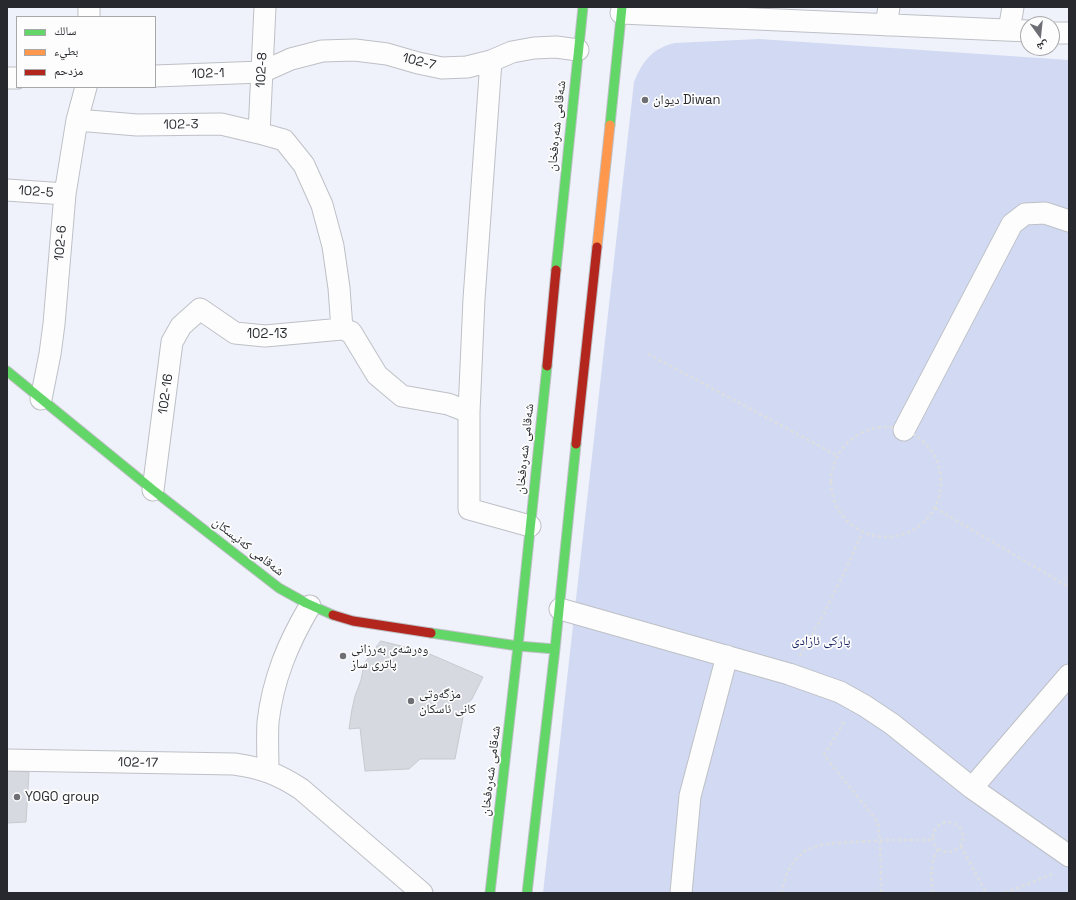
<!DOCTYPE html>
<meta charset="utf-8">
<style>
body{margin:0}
#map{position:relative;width:1076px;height:900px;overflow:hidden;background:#eff2fa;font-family:"Space Grotesk","Noto Naskh Arabic",sans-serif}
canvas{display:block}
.frame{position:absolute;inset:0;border:8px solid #27292e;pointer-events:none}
.legend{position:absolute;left:16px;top:16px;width:140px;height:72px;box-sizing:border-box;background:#fdfdfd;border:1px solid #a7a8aa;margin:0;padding:5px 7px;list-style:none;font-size:12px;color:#27292e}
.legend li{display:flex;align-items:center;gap:8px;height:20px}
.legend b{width:20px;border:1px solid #a7a8aa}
.north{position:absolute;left:1020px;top:16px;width:40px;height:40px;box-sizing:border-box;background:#fdfdfd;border:1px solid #a7a8aa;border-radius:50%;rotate:165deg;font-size:11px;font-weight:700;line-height:16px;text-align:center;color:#27292e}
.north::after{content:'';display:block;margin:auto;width:14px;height:18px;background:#6d6f75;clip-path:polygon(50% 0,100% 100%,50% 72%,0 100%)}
</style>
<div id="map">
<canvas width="1076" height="900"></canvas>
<div class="frame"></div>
<ul class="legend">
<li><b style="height:5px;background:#63d668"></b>سالك</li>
<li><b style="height:5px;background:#ff974d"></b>بطيء</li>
<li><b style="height:5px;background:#b3261e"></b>مزدحم</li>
</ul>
<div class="north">ش</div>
</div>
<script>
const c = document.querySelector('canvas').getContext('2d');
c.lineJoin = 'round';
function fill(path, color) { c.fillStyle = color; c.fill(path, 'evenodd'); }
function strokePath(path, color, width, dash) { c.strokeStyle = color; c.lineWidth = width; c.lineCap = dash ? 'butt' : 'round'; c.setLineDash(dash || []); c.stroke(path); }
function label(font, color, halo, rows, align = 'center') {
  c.font = font + ' "Space Grotesk","Noto Naskh Arabic",sans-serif'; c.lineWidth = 3.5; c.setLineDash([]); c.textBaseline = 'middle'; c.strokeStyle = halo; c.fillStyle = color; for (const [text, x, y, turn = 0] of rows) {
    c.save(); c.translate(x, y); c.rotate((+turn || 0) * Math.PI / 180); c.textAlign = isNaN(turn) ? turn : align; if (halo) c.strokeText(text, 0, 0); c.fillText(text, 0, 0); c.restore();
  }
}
fill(new Path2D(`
 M 759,39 L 1069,60 L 1069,893 L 543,893 L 634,82 C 642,62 652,48 675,43 Z`), '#d1daf2');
const building = new Path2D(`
 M 381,641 L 425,652 L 483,677 L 472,699 L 465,707 L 455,759 L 420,759 L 409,769 L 365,771 L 360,728 L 349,729 L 352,709 L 355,696 L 361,680 L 364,664 Z
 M 7,770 L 29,772 L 26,822 L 7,823 Z`);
fill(building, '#d6d9df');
strokePath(building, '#c7c9cf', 1);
const street = new Path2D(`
 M 89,7 L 89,17
 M 621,13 L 1028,31
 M 886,25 L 889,7
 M 1009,30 L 1013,7
 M 1052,33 L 1069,33
 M 491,61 L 474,299 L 469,412 L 469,509 L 530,526
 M 155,76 L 262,72 L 291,59 L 322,51 L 355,50 L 387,54 L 418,63 L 442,68 L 467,67 L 491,61 L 512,52 L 534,48 L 556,47 L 578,50
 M 7,78 L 17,78
 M 77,120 L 137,125 L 221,124 L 259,133 L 284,140 L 304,165 L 322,205 L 333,246 L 339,288 L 342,329
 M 259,133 L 265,7
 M 7,190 L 65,194
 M 41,399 L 50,354 L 54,324 L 65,194 L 77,120 L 86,87
 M 904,430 L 1012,224 L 1025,214 L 1045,213 L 1069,221
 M 153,490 L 172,342 L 181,326 L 200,309 L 235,333 L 265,336 L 342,329 L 351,332 L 377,375 L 402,396 L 448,404 L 469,412
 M 560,609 L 789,674 L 840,692 L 865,706 L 892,724 L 972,788 L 1069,856
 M 7,760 L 234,764 C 262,768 278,774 301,789 L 422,893
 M 268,771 C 268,755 267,738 268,722 C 273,679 288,643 310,606
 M 972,788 L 1069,675
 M 681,893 L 690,796 L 727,656`);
const fast = new Path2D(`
 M 610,125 L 622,7
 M 556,270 L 583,7
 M 7,371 L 153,490 L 279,588 L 306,603 L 333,615
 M 431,633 L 518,646 L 555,649
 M 490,893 L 518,646 L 547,366
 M 527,893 L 555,649 L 576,444`);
const slow = new Path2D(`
 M 597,247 L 610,125`);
const jam = new Path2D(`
 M 547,366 L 556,270
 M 576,444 L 597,247
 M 333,615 L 353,621 L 431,633`);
strokePath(street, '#bec0c6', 23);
strokePath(fast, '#bec0c6', 11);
strokePath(slow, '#bec0c6', 11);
strokePath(jam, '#bec0c6', 11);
strokePath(new Path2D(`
 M 648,354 L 838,456
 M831 482a55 55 0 1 1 110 0a55 55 0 1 1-110 0Z
 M 935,508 L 1069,587
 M 800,656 L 821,619 L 846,569 L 863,531
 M 844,722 L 824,755 L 878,822 L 880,840 L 881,893
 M933 837a15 15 0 1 1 30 0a15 15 0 1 1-30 0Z
 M 961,846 L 986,893
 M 781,893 L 787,873 L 794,861 L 806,850 L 824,844 L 886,840 L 933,840
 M 933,893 C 931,875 929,865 938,849
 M 1005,893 L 1055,873`), '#dddee0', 2.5, [3, 3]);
strokePath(street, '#fdfdfe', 21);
strokePath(fast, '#63d668', 9);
strokePath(slow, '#ff974d', 9);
strokePath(jam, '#b3261e', 9);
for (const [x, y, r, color] of [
 [645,100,4,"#6d6f75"],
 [343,656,4,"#6d6f75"],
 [411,701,4,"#6d6f75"],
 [17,797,4,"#6d6f75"]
]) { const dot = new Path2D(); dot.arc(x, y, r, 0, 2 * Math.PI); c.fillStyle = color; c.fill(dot); strokePath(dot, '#fdfdfd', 1.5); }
label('13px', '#27292e', '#fdfdfd', [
 ["102-7",419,62,14],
 ["102-8",262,70,-87],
 ["102-1",208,74,-2],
 ["102-3",181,125,-1],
 ["شەقامی شەرەفخان",557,126,-84],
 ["102-5",36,192,4],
 ["102-6",61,243,-85],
 ["102-13",267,334],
 ["102-16",166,394,-82],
 ["شەقامی شەرەفخان",525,449,-84],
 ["شەقامی کەنیسکان",248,547,38],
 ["102-17",138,763,1],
 ["شەقامی شەرەفخان",491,771,-83]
]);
label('13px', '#27292e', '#fdfdfd', [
 ["دیوان Diwan",653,100],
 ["وەرشەی بەرزانی",351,649],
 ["پاتری ساز",351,664],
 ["مزگەوتی",419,694],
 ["کانی ئاسکان",419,709],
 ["YOGO group",25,797]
], 'left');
label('13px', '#15225f', '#fdfdfd', [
 ["پارکی ئازادی",821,641]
]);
</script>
